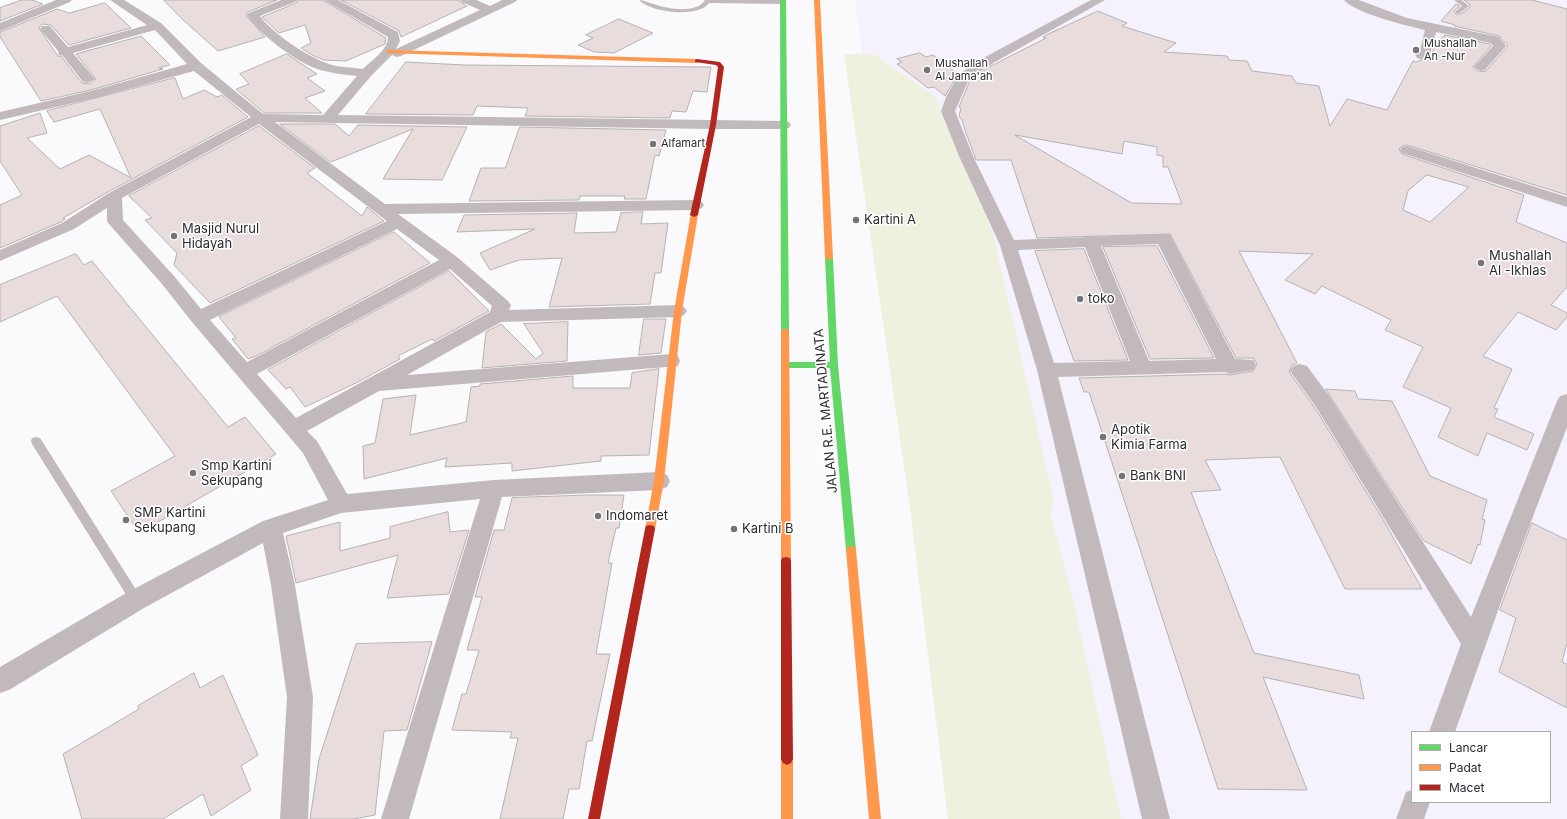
<!DOCTYPE html>
<style>
body{margin:0}
#map{position:relative;width:1567px;height:819px;overflow:hidden;background:#faf9fb;font-family:Inter,sans-serif}
canvas{display:block}
.legend{position:absolute;left:1411px;top:731px;width:140px;height:72px;box-sizing:border-box;background:#fff;border:1px solid #abaaad;margin:0;padding:5px 7px;list-style:none;font-size:12px;color:#2c2b32}
.legend li{display:flex;align-items:center;gap:8px;height:20px}
.legend b{width:20px;border:1px solid #abaaad}
</style>
<div id="map">
<canvas width="1567" height="819"></canvas>
<ul class="legend">
<li><b style="height:5px;background:#63d668"></b>Lancar</li>
<li><b style="height:5px;background:#ff974d"></b>Padat</li>
<li><b style="height:5px;background:#b3261e"></b>Macet</li>
</ul>
</div>
<script>
const c = document.querySelector('canvas').getContext('2d');
c.lineJoin = 'round';
function fill(path, color) { c.fillStyle = color; c.fill(path, 'evenodd'); }
function strokePath(path, color, width, dash) { c.strokeStyle = color; c.lineWidth = width; c.lineCap = dash ? 'butt' : 'round'; c.setLineDash(dash || []); c.stroke(path); }
function label(font, color, halo, rows, align = 'center') {
  c.font = font + ' Inter,sans-serif'; c.lineWidth = 3; c.setLineDash([]); c.textBaseline = 'middle'; c.strokeStyle = halo; c.fillStyle = color; for (const [text, x, y, turn = 0] of rows) {
    c.save(); c.translate(x, y); c.rotate((+turn || 0) * Math.PI / 180); c.textAlign = isNaN(turn) ? turn : align; if (halo) c.strokeText(text, 0, 0); c.fillText(text, 0, 0); c.restore();
  }
}
fill(new Path2D(`
 M 855,0 L 1567,0 L 1567,819 L 961,819 ZM 1412,732 L 1550,732 L 1550,802 L 1412,802 Z`), '#f5f2fd');
fill(new Path2D(`
 M 844,54 L 873,54 L 936,97 L 944,119 L 980,196 L 994,238 L 1053,497 L 1051,516 L 1073,600 L 1121,819 L 948,819 L 910,508 Z`), '#eef1de');
const building = new Path2D(`
 M 22,0 L 32,0 L 43,4 L 0,21 L 0,8 Z
 M 164,0 L 277,0 L 248,12 L 246,15 L 265,37 L 218,51 L 182,19 Z
 M 298,0 L 323,0 L 386,38 L 385,44 L 346,61 L 324,60 L 312,55 L 301,48 L 311,43 L 305,25 L 279,33 L 262,17 L 296,3 Z
 M 341,0 L 458,0 L 467,6 L 401,37 L 399,31 Z
 M 1464,0 L 1532,0 L 1567,9 L 1567,195 L 1407,145 L 1402,146 L 1399,149 L 1402,154 L 1524,195 L 1516,222 L 1567,243 L 1567,287 L 1551,305 L 1567,313 L 1567,317 L 1556,330 L 1518,312 L 1483,356 L 1512,369 L 1494,408 L 1498,409 L 1494,417 L 1534,434 L 1527,450 L 1487,433 L 1478,456 L 1438,437 L 1451,408 L 1403,387 L 1423,347 L 1385,330 L 1391,320 L 1322,286 L 1315,294 L 1285,280 L 1313,254 L 1239,251 L 1297,363 L 1292,365 L 1289,372 L 1315,408 L 1384,521 L 1422,589 L 1345,589 L 1280,457 L 1205,460 L 1221,490 L 1191,492 L 1254,653 L 1359,675 L 1364,699 L 1263,677 L 1307,790 L 1218,789 L 1089,392 L 1084,392 L 1079,378 L 1225,374 L 1230,375 L 1253,371 L 1257,364 L 1253,358 L 1236,358 L 1170,234 L 1037,238 L 1011,160 L 976,160 L 966,133 L 962,120 L 959,116 L 961,108 L 959,107 L 970,80 L 991,66 L 1046,38 L 1043,37 L 1046,35 L 1098,11 L 1127,23 L 1122,26 L 1176,43 L 1164,52 L 1227,56 L 1229,60 L 1247,61 L 1252,71 L 1292,76 L 1296,83 L 1319,86 L 1330,126 L 1347,99 L 1387,110 L 1413,61 L 1416,62 L 1431,56 L 1434,47 L 1445,35 L 1490,44 L 1491,46 L 1473,67 L 1479,72 L 1486,71 L 1508,46 L 1499,36 L 1454,26 L 1455,25 L 1441,21 L 1456,4 L 1460,6 L 1454,11 L 1456,14 L 1461,14 L 1470,7 L 1470,5 ZM 1015,135 L 1122,154 L 1124,141 L 1157,147 L 1157,155 L 1163,156 L 1163,167 L 1168,167 L 1182,204 L 1132,203 ZM 1427,175 L 1469,187 L 1430,222 L 1403,210 L 1408,191 Z
 M 105,3 L 131,28 L 69,45 L 51,25 L 42,24 L 39,28 L 58,56 L 61,56 L 82,83 L 89,84 L 96,79 L 76,54 L 141,36 L 170,65 L 159,68 L 163,69 L 91,90 L 41,101 L 0,37 L 0,32 L 57,9 L 69,13 Z
 M 619,19 L 653,33 L 614,53 L 594,52 L 578,45 L 593,38 L 586,35 Z
 M 920,53 L 926,57 L 933,55 L 958,74 L 945,96 L 934,87 L 928,88 L 897,64 L 902,62 L 897,59 Z
 M 287,54 L 317,74 L 307,78 L 325,91 L 305,98 L 322,113 L 264,113 L 236,89 L 249,84 L 240,74 Z
 M 406,62 L 464,65 L 711,67 L 707,92 L 693,91 L 686,112 L 672,111 L 670,118 L 525,116 L 528,108 L 477,106 L 473,115 L 366,114 Z
 M 175,78 L 183,99 L 204,90 L 217,97 L 222,95 L 248,117 L 108,192 L 63,218 L 65,219 L 61,222 L 0,248 L 0,205 L 22,195 L 0,161 L 0,126 L 40,113 L 47,133 L 27,138 L 60,169 L 89,155 L 131,178 L 100,109 L 54,122 L 47,111 Z
 M 280,124 L 335,124 L 349,136 L 358,125 L 467,127 L 442,180 L 383,179 L 413,129 L 331,162 Z
 M 259,126 L 315,168 L 307,173 L 362,216 L 367,207 L 384,221 L 210,303 L 174,265 L 177,253 L 145,220 L 152,218 L 129,196 Z
 M 520,127 L 666,130 L 659,156 L 655,155 L 646,199 L 624,199 L 625,196 L 580,196 L 579,200 L 469,201 L 481,168 L 505,168 Z
 M 643,212 L 641,224 L 668,223 L 661,273 L 655,273 L 650,304 L 549,307 L 562,258 L 519,260 L 490,270 L 480,253 L 535,229 L 457,232 L 464,215 L 577,213 L 574,233 L 616,232 L 621,213 Z
 M 394,232 L 430,263 L 256,356 L 248,359 L 232,339 L 236,338 L 219,317 Z
 M 1157,246 L 1214,358 L 1150,359 L 1103,247 Z
 M 1084,249 L 1128,360 L 1074,361 L 1035,251 Z
 M 76,254 L 84,265 L 92,261 L 228,427 L 245,417 L 276,454 L 139,533 L 111,491 L 175,456 L 57,296 L 0,322 L 0,285 Z
 M 449,271 L 489,311 L 434,341 L 432,339 L 398,356 L 400,359 L 358,382 L 305,407 L 290,387 L 286,389 L 268,370 Z
 M 644,319 L 666,319 L 661,353 L 639,355 Z
 M 568,322 L 567,361 L 482,368 L 486,332 L 501,324 L 536,359 L 543,353 L 524,324 Z
 M 659,369 L 649,455 L 601,456 L 601,461 L 512,471 L 512,463 L 445,467 L 447,458 L 364,479 L 363,446 L 375,443 L 383,399 L 416,395 L 410,435 L 466,422 L 471,387 L 480,386 L 480,384 L 573,376 L 573,388 L 630,388 L 632,373 Z
 M 1326,389 L 1355,391 L 1358,399 L 1392,401 L 1430,476 L 1487,500 L 1482,519 L 1485,520 L 1480,545 L 1478,544 L 1471,564 L 1424,541 Z
 M 587,495 L 624,495 L 619,528 L 616,528 L 608,563 L 612,563 L 596,654 L 610,654 L 592,741 L 587,741 L 579,789 L 569,789 L 563,819 L 500,819 L 518,738 L 510,738 L 512,732 L 452,730 L 462,694 L 466,694 L 479,650 L 467,650 L 482,597 L 475,597 L 494,530 L 504,530 L 512,498 Z
 M 448,512 L 450,532 L 469,530 L 449,594 L 387,598 L 398,555 L 296,583 L 286,536 L 340,522 L 340,551 L 390,538 L 390,527 Z
 M 1532,523 L 1567,540 L 1567,643 L 1562,662 L 1567,664 L 1567,708 L 1499,672 L 1516,618 L 1500,610 Z
 M 432,642 L 407,730 L 384,731 L 375,815 L 354,819 L 310,819 L 319,759 L 356,644 Z
 M 194,673 L 200,688 L 223,675 L 258,755 L 241,766 L 251,790 L 211,816 L 203,794 L 163,819 L 82,819 L 63,754 L 139,709 L 138,706 Z`);
fill(building, '#e9dcdc');
strokePath(building, '#b6b2b2', 1);
fill(new Path2D(`
 M 639,0 C 645,0 648,3 654,4 C 667,9 697,14 705,0 L 783,0 L 786,2 L 783,4 L 709,3 C 699,18 651,13 639,0 Z
 M 1454,0 L 1461,0 L 1469,6 L 1460,13 L 1456,13 L 1456,11 L 1462,6 Z
 M 36,437 L 40,438 L 140,596 L 142,600 L 140,604 L 136,605 L 132,604 L 32,444 L 31,441 L 32,438 Z`), '#c2b9bc');
fill(new Path2D(`
 M 56,0 L 72,0 L 70,2 L 0,31 L 0,23 Z
 M 110,0 L 124,0 L 161,23 L 201,63 L 263,114 L 323,115 L 357,76 C 344,75 332,73 320,70 C 296,62 261,36 247,15 L 249,13 L 281,0 L 297,0 L 295,2 L 260,16 C 273,34 308,57 329,64 C 340,68 352,67 363,69 C 372,60 388,50 388,37 L 324,0 L 338,0 L 398,32 L 400,41 L 396,49 L 480,10 L 462,2 L 460,0 L 476,0 L 490,6 L 502,0 L 517,0 L 515,2 L 401,56 L 397,57 L 392,55 L 371,76 L 338,115 L 784,121 L 789,122 L 791,125 L 789,128 L 784,129 L 713,129 L 275,122 L 385,204 L 696,200 L 702,202 L 704,205 L 702,208 L 696,210 L 398,214 L 457,257 L 508,301 L 511,305 L 509,310 L 678,305 L 684,307 L 687,311 L 684,315 L 678,317 L 501,322 L 407,375 L 671,354 L 678,356 L 680,361 L 678,366 L 379,391 L 307,431 L 317,441 L 347,494 L 494,480 L 659,472 L 667,475 L 670,481 L 667,487 L 659,490 L 502,497 L 409,819 L 381,819 L 480,499 L 341,513 L 283,533 L 295,585 L 313,697 L 308,819 L 280,819 L 287,697 L 271,585 L 263,543 L 144,608 L 9,690 L 0,693 L 0,667 L 128,592 L 263,521 L 328,500 L 303,453 L 192,322 L 162,284 L 109,224 L 107,221 L 107,208 L 74,229 L 0,261 L 0,250 L 62,223 L 109,193 L 251,117 L 194,71 L 99,97 L 0,120 L 0,112 L 91,91 L 187,64 L 155,30 L 73,53 L 95,79 L 88,83 L 83,82 L 62,55 L 59,55 L 58,51 L 40,29 L 42,26 L 50,26 L 68,47 L 147,25 ZM 259,124 L 387,221 L 201,309 L 174,276 L 123,220 L 122,198 ZM 397,229 L 439,260 L 247,362 L 210,320 ZM 450,269 L 492,306 L 490,312 L 296,418 L 257,374 Z
 M 1091,0 L 1105,0 L 995,62 L 969,79 L 955,111 L 973,156 L 1014,240 L 1164,234 L 1170,235 L 1235,359 L 1253,360 L 1256,365 L 1253,370 L 1230,374 L 1225,372 L 1058,377 L 1170,819 L 1142,819 L 1037,370 L 1000,245 L 959,156 L 941,111 L 946,97 L 959,74 L 987,56 ZM 1158,244 L 1216,359 L 1149,361 L 1101,246 ZM 1085,247 L 1130,361 L 1054,363 L 1018,250 Z
 M 1344,0 L 1359,0 L 1407,18 L 1499,37 L 1506,46 L 1485,70 L 1480,71 L 1474,67 L 1493,46 L 1491,43 L 1436,32 L 1430,55 L 1421,59 L 1417,58 L 1415,55 L 1420,50 L 1425,30 C 1408,26 1354,13 1344,0 Z
 M 1407,146 L 1567,197 L 1567,207 L 1402,153 L 1400,150 L 1402,147 Z
 M 1300,364 L 1307,366 L 1330,397 L 1471,617 L 1557,401 L 1560,396 L 1567,394 L 1567,427 L 1507,585 L 1455,732 L 1429,732 L 1461,644 L 1316,407 L 1290,371 L 1293,366 Z
 M 1412,790 L 1412,802 L 1430,802 L 1424,819 L 1396,819 L 1406,792 Z`), '#c2b9bc');
fill(new Path2D(`
 M 780,0 L 786,0 L 789,331 L 785,334 L 781,331 Z
 M 826,256 L 829,256 L 833,258 L 838,365 L 856,550 L 855,553 L 851,554 L 847,553 L 846,550 L 830,368 L 785,368 L 781,365 L 785,362 L 830,362 L 825,258 Z`), '#63d668');
fill(new Path2D(`
 M 814,0 L 820,0 L 833,258 L 829,260 L 825,258 Z
 M 388,50 L 697,59 L 700,61 L 697,63 L 386,53 L 386,51 Z
 M 691,213 L 697,213 L 698,215 L 682,311 L 664,481 L 655,529 L 654,532 L 650,533 L 646,532 L 645,529 L 654,481 L 674,311 Z
 M 785,328 L 789,331 L 791,561 L 790,564 L 786,565 L 782,564 L 781,561 L 781,331 Z
 M 851,546 L 855,547 L 856,550 L 881,819 L 869,819 L 846,550 L 847,547 Z
 M 787,753 L 791,755 L 793,759 L 793,819 L 781,819 L 781,759 L 783,755 Z`), '#ff974d');
fill(new Path2D(`
 M 697,59 L 720,62 L 724,67 L 716,125 L 698,215 L 694,217 L 690,215 L 710,125 L 718,67 L 716,65 L 695,62 L 695,60 Z
 M 650,525 L 654,526 L 655,529 L 600,819 L 588,819 L 645,529 L 646,526 Z
 M 786,557 L 790,558 L 791,561 L 793,759 L 791,763 L 787,765 L 783,763 L 781,759 L 781,561 L 782,558 Z`), '#b3261e');
for (const [x, y, r, color] of [
 [1416,50,4,"#747378"],
 [927,70,4,"#747378"],
 [653,144,4,"#747378"],
 [856,220,4,"#747378"],
 [174,236,4,"#747378"],
 [1481,263,4,"#747378"],
 [1080,299,4,"#747378"],
 [1103,437,4,"#747378"],
 [193,473,4,"#747378"],
 [1122,476,4,"#747378"],
 [598,516,4,"#747378"],
 [126,520,4,"#747378"],
 [734,529,4,"#747378"]
]) { const dot = new Path2D(); dot.arc(x, y, r, 0, 2 * Math.PI); c.fillStyle = color; c.fill(dot); strokePath(dot, '#fff', 1.5); }
label('11px', '#2c2b32', '#fff', [
 ["Mushallah",1424,44],
 ["An -Nur",1424,57],
 ["Mushallah",935,64],
 ["Al Jama'ah",935,77],
 ["Alfamart",661,144]
], 'left');
label('13px', '#2c2b32', '#fff', [
 ["Kartini A",864,220],
 ["Masjid Nurul",182,229],
 ["Hidayah",182,244],
 ["Mushallah",1489,256],
 ["Al -Ikhlas",1489,271],
 ["toko",1088,299],
 ["Apotik",1111,430],
 ["Kimia Farma",1111,445],
 ["Smp Kartini",201,466],
 ["Sekupang",201,481],
 ["Bank BNI",1130,476],
 ["SMP Kartini",134,513],
 ["Sekupang",134,528],
 ["Indomaret",606,516],
 ["Kartini B",742,529]
], 'left');
label('13px', '#2c2b32', '#fff', [
 ["JALAN R.E. MARTADINATA",826,411,-95]
]);
</script>
